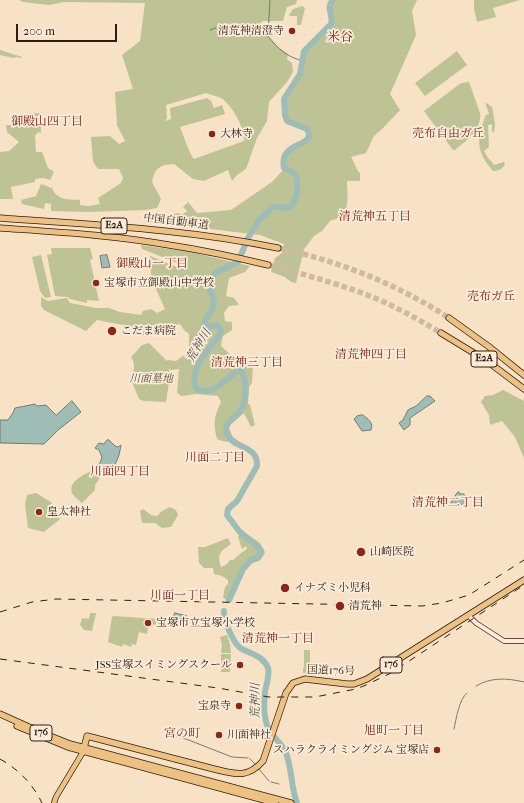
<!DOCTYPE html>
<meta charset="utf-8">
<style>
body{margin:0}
#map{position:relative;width:524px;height:803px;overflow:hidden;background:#f7e2c5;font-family:"IM FELL French Canon",serif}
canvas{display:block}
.scale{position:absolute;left:16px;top:24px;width:101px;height:18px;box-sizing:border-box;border:2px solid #301c13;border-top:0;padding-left:5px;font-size:12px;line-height:14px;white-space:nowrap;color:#301c13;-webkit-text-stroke:3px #faecd9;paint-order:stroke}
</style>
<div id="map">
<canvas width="524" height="803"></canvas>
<div class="scale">200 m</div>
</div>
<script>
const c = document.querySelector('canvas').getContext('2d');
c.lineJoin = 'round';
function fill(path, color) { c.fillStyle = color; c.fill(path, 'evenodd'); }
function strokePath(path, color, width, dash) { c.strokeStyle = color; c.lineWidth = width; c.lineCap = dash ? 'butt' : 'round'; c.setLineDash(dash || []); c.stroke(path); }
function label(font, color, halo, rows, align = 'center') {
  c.font = font + ' "IM FELL French Canon","Noto Serif JP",serif'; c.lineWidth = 3.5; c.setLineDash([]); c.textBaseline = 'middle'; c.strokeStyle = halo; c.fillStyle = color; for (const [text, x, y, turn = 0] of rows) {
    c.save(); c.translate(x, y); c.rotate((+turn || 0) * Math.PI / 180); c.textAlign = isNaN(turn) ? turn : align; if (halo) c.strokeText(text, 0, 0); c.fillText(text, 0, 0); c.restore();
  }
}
fill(new Path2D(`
 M 19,0 L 297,0 L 296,4 L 287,7 L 283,21 L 263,21 L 257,26 L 258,35 L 268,36 L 278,47 L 288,54 L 287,59 L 292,63 L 293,72 L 287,82 L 269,102 L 267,121 L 257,138 L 246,169 L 237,175 L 232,181 L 228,170 L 204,181 L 193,179 L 174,164 C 159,165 155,168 152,182 L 161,199 L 157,208 L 146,210 L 88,212 L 51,211 L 51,204 L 45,203 L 44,209 L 22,204 L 21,200 L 36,196 L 41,184 L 52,188 C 57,201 69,199 80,200 L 80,205 L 89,206 L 100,204 L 98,198 L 121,183 L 123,178 L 119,169 L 98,169 L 93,162 L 91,137 L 110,136 L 119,144 L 125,141 L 117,125 L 115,92 L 133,89 L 122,55 L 140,41 L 145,3 L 64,2 L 49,5 L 23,2 ZM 206,93 C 211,95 217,96 221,98 C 232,105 245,128 244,141 L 194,159 C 190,155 183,134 180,127 L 225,114 L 222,105 L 214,108 L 211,101 L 207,98 L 170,108 L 171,119 L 165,121 L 167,118 L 166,105 Z
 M 335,0 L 417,0 L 412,11 L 416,35 L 390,94 L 400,110 L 382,129 L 374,136 L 366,153 L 351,157 L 358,171 L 360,173 L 360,181 L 347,181 C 347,196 352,218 331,220 L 322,231 L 314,236 L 304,249 L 296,283 L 291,282 L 285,277 L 271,272 L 275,258 L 282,253 L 284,244 L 260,235 L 144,221 L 178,213 L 182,215 L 187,211 L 183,207 L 188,202 L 197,213 L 231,210 L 272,182 L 285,168 C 277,144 308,152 310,133 C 306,124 294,124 287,117 L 285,99 L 299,77 L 306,51 L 333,24 L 330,7 Z
 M 474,0 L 520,0 L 493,8 L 496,17 L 477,22 L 474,9 Z
 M 302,6 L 305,8 L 301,25 L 297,25 L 297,16 L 290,16 L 289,15 L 293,9 Z
 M 0,50 L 22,57 L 22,58 L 16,57 L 14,58 L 0,55 Z
 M 457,51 L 467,65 L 425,96 L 415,83 Z
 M 469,82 L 480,113 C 482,130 467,140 455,150 L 453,150 L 424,111 L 461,83 Z
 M 485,102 L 492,107 L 495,124 L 494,133 L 492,131 L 492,124 L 488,125 L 489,147 L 484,151 C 486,157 491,160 494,165 L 504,162 L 505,164 C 503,169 498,171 493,171 C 476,151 476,139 486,115 L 489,114 Z
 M 40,113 L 41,133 L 38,132 L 35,136 L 36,152 L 42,152 L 48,168 L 54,172 L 50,180 L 43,178 L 35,179 L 35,182 L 11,187 L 13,199 L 0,199 L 0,152 L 9,151 L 19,142 L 7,132 L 6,125 L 27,126 L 26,114 Z
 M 141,245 L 190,252 L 250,266 L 245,272 L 229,278 L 226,296 L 234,298 L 239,305 L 229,306 L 224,313 L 225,321 L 232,322 L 232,330 L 223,336 L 221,346 L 233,357 L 247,357 L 253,362 L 252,383 L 249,387 L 248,404 L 250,405 L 255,425 L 251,427 L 244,413 L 228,427 L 233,437 L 240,442 L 238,446 L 234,446 L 229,442 L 222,441 L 217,439 C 213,423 214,417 221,402 L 218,396 L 196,394 L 182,396 L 177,393 L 179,369 L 171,370 L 169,368 L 170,376 L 166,402 L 144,401 L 139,399 L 130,377 L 132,377 C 134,369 136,364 131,357 L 142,345 L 149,343 L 167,361 L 168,360 L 176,361 L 189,352 L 189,334 L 185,331 L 180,324 L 149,331 L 142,336 L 144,329 L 97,320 L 86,331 L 44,310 L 41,306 L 41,297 L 48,301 L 67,298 L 70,303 L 96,308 L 109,308 L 120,312 L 141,315 L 143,311 L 151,309 L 157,313 L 165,309 L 151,278 L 150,256 L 179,268 L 180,264 L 142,249 Z
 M 51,248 L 90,248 L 93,259 L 90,260 L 99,301 L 87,300 L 87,303 L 70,299 L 68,297 L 55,296 L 47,255 L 52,254 Z
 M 41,255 L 51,297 L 45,298 L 40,291 L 32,257 Z
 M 503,390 L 524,401 L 524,458 L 515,437 L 502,421 L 490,425 L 489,415 L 481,402 L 485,396 L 493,395 Z
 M 91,471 L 100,478 L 95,485 L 95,490 L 82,503 C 79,500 74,497 72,493 C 68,482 83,475 91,471 Z
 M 36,493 L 51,502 L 60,519 L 44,532 L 28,528 L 25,504 L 27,495 Z
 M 170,507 L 176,510 L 178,515 L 171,527 L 162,528 L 155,523 L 142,523 L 140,511 L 143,509 L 151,515 L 157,516 L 162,511 Z
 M 240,533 L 247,534 L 260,543 L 265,552 C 261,564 255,559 247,567 C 239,577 235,589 228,600 L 223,598 L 225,587 L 228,584 L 228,580 L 222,576 L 214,574 L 213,568 L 204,568 L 199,563 L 198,547 L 205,547 L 228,538 L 231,544 C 220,552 217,553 221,567 L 226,565 L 230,560 L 233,560 L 241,553 L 247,549 L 246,546 L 242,549 L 238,537 Z
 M 90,613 L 96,613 L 92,631 L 84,630 L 80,625 L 82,618 L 89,619 Z
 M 112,617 L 113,616 L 159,619 L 158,625 L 149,624 L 147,634 L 139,632 L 136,645 L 132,644 L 131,647 L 123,644 L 122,647 L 108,642 Z
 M 227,635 L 230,644 L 231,653 L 221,653 L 222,645 L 220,637 Z
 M 304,650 L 310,650 L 310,672 L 303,673 L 303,668 L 304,667 Z
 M 221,654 L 231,654 L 230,672 L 221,672 Z`), '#bdc395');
const water = new Path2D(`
 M 107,255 L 110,267 L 102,268 L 100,256 Z
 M 427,396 L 430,396 L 435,401 L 410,418 L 410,425 L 404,430 L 399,423 L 403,420 L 408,410 L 416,406 Z
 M 72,401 L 81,412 L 58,430 L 44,444 L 0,443 L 0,420 L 8,420 L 13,413 L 15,408 L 35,404 L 37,406 L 46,405 L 56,415 Z
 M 363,415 C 368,419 374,423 371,430 L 362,431 L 354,419 L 357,416 Z
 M 109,440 L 115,446 L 118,447 L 121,445 C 119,458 116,467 105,474 L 95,467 L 100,463 L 102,457 L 99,450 L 95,448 L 99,443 L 104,444 L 107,440 Z
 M 459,492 L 460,494 L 464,494 L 466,498 L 468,506 L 456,503 L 450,504 L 457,493 Z
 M 175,613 L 187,616 L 186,622 L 173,619 Z`);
fill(water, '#9dbdb6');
strokePath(water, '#717d75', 1);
strokePath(new Path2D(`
 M 270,0 L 268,36 C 278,49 287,57 303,61
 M 210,30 L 223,25 L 235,25 L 250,35 L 268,36
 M 476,686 C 491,677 507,678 524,682
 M 454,729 C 456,720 459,699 467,693
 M 171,734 L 185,739
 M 186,739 L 232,757 L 248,758
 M 250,759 L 255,764
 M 258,768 L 269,781
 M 271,782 L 279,784`), '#717d75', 1);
strokePath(new Path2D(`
 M 229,600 L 243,569 L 251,560 L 258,558 L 261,551 L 258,547 L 239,531 L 227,515 L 228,509 L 237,501 L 257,466 C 258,444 234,450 227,434 C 223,422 234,419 240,411 C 247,402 247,383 242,372 L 239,371 C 224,378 215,397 197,389 C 186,372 211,347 221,333 L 221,330 L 217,325 L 205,328 C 202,318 211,315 213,307 C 216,295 208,290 207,282 L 217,272 L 238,262 L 248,238 L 259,220 L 273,207 L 279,207 L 289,208 C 297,203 300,182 295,174 C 293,171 287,170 284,168 C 278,140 318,148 307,129 L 287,121 L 285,115 L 284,99 L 300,74 L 304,51 L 331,24 C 334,15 325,8 333,0
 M 224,611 C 223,620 233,641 239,647 C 249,654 263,655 268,668 C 270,675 266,685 265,692 C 264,701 264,716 267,725 C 270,736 282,742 286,753 C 292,769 291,787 297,803`), '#9dbdb6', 6);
strokePath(new Path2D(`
 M 278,248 C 339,261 397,284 449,318
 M 268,265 C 302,274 337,283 370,296 C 395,306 418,319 441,333`), '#cfbaa1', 5.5, [5.5, 3]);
const secondary = new Path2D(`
 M 468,615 L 476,623 L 504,641 L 524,641`);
const primary = new Path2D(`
 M 54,803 L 56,797 L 83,752`);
const highway = new Path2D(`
 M 0,218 C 93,225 186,229 278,248
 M 0,228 C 57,232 113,235 169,245 C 202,250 235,257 268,265
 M 449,318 L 488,346 L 524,375
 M 441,333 L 487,361 L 524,389
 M 0,714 L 40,732 L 70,744 L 291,803
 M 17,726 L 68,747 L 275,803
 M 83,752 L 87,736 L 214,769 C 235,774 247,779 263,761 L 286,693 L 293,683 L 305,679 L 347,684 L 354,684 L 367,679 L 524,580`);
strokePath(secondary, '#301c13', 5.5);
strokePath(primary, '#301c13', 6);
strokePath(highway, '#301c13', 7);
strokePath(secondary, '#faecd9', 4);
strokePath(primary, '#ecc182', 4.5);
strokePath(highway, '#ecc182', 5.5);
strokePath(new Path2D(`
 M 0,612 L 32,602 L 56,599 L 422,606 L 442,603 L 469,595 L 524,560
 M 0,659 L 218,688 L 269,697 L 315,697 L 356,689 L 366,685 L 391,673 L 524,585
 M 0,759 C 18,769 33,784 42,803`), '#301c13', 1, [7, 7]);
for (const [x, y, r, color] of [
 [292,31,4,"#8f2418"],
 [212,134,4,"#8f2418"],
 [96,283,4,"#8f2418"],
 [112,331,5,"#8f2418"],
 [39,512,4,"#8f2418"],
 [361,552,5,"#8f2418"],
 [285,588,5,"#8f2418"],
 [340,606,5,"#8f2418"],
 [148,623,4,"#8f2418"],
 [240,665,4,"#8f2418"],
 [239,706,4,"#8f2418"],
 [219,735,4,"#8f2418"],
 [437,750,4,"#8f2418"]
]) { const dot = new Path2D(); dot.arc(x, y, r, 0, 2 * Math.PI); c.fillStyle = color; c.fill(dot); strokePath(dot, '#faecd9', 1.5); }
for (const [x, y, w] of [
 [114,226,26],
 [484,359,26],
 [391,665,22],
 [41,733,22]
]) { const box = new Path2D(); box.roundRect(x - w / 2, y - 8, w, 16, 3); c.fillStyle = '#faecd9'; c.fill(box); strokePath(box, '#301c13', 1); }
label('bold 10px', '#301c13', null, [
 ["E2A",114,226],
 ["E2A",484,359],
 ["176",391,665],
 ["176",41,733]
]);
label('11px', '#301c13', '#faecd9', [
 ["清荒神清澄寺",284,31,"right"],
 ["大林寺",220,134],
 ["宝塚市立御殿山中学校",104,283],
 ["こだま病院",121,331],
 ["皇太神社",47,512],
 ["山崎医院",370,552],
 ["イナズミ小児科",294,588],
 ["清荒神",349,606],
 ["宝塚市立宝塚小学校",156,623],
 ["JSS宝塚スイミングスクール",232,665,"right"],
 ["宝泉寺",231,706,"right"],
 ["川面神社",227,735],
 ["スハラクライミングジム 宝塚店",429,750,"right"]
], 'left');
label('11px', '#301c13', '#faecd9', [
 ["中国自動車道",176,222,7],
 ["国道176号",331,671,2]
]);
label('italic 11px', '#5a4e3a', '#faecd9', [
 ["川面墓地",151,379]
]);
label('12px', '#7a1f14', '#faecd9', [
 ["御殿山四丁目",47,122],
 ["売布自由ガ丘",448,134],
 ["清荒神五丁目",375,217],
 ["御殿山一丁目",152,264],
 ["売布ガ丘",491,297],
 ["清荒神四丁目",371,355],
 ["清荒神三丁目",247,363],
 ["川面二丁目",215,458],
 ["川面四丁目",120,472],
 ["清荒神二丁目",448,503],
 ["川面一丁目",180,596],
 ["清荒神一丁目",278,639],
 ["旭町一丁目",394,731],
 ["宮の町",182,734]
]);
label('italic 12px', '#56544c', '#faecd9', [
 ["荒神川",199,346,-59],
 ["荒神川",256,701,-90]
]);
label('13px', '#7a1f14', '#faecd9', [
 ["米谷",340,38]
]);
</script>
